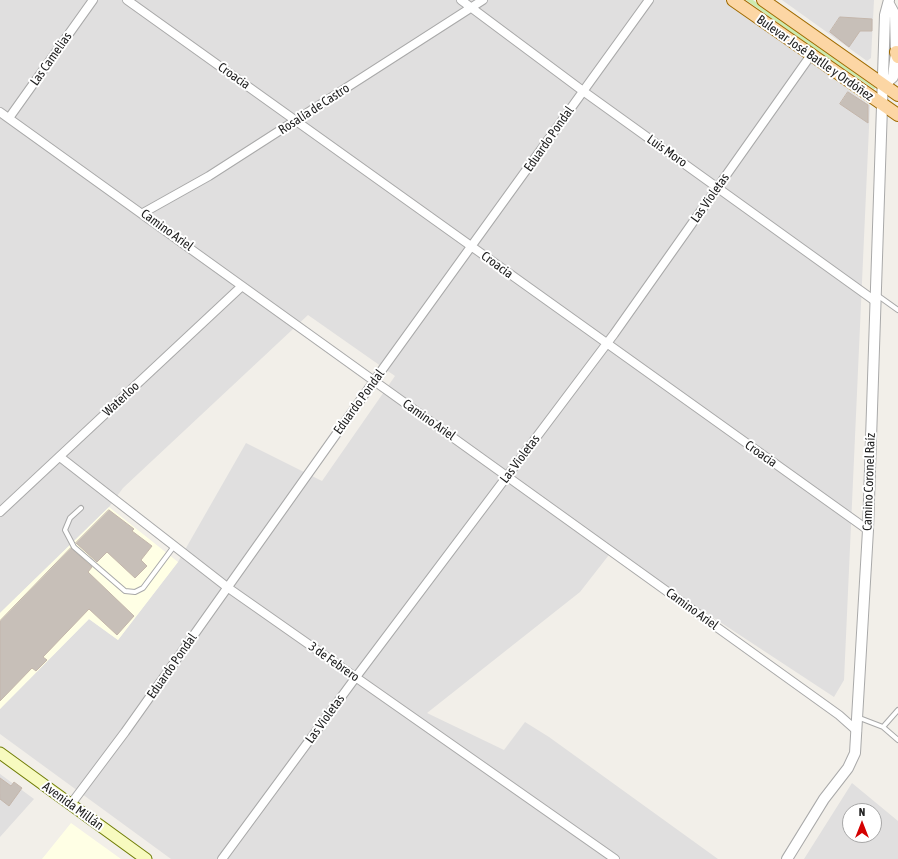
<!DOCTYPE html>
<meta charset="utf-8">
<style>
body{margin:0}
#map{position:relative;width:898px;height:859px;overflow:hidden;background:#f2efe9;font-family:"Asap Condensed",sans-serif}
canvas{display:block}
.north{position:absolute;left:842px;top:803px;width:40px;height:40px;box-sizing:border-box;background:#fff;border:1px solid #a7a7a7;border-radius:50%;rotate:0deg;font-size:11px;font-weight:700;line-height:16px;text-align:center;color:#222}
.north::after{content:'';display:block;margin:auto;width:14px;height:18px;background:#d40000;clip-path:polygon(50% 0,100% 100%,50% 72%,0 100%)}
</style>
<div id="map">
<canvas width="898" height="859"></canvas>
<div class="north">N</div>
</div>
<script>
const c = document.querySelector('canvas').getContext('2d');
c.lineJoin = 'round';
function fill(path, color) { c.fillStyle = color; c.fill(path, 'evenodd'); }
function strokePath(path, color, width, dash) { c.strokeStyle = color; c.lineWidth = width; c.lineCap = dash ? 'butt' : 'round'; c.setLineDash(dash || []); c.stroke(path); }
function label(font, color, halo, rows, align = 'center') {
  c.font = font + ' "Asap Condensed",sans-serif'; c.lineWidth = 4; c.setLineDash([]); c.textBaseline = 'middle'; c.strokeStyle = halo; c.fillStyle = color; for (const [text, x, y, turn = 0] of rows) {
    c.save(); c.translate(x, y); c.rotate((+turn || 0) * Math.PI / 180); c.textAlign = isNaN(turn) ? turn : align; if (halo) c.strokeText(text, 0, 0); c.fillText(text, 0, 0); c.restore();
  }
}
fill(new Path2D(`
 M 0,0 L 725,0 L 870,105 L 844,680 L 834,697 L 612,551 L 580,592 L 427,713 L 504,750 L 525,722 L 549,737 L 718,859 L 171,859 L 0,734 L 0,709 L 89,619 L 118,640 L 178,562 L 246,443 L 322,481 L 395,376 L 308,315 L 123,488 L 109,507 L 0,613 Z
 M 782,0 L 874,0 L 871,58 L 867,61 Z
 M 0,774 L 34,799 L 0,837 Z
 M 852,783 L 898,821 L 898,859 L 804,859 ZM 850,811 L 874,811 L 874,835 L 850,835 Z`), '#e0dfdf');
fill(new Path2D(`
 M 109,507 L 178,562 L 118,640 L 89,619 L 0,709 L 0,613 Z
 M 71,823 L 121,859 L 42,859 Z`), '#ffffe5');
fill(new Path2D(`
 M 746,0 L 753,0 L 876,88 L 874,89 L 816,50 Z`), '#cdebb0');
const building = new Path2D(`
 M 840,17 L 872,19 L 872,31 L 860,31 L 849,47 L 830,32 Z
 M 848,92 L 868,105 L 868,123 L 840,104 Z
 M 109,510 L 134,529 L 132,531 L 152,546 L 141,560 L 147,566 L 135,578 L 107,552 L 97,562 L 76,543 Z
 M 71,548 L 92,567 L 88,572 L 134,616 L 117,635 L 89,609 L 43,657 L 47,660 L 36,671 L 32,668 L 0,701 L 0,621 Z
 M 0,778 L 11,786 L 14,782 L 22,788 L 9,806 L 0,799 Z`);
fill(building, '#c7bfb8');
strokePath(building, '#c4b6ab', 1);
const service = new Path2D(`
 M 877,295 L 898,310
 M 81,508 L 70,518 L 65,530 L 74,547 L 125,591 L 135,592 L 143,588 L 175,545
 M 857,717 L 883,727 L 898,740
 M 883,727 L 898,710`);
const minor = new Path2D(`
 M 127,0 L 868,530
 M 461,0 L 583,91 L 875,301
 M 0,112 L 839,715 L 857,731
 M 9,118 L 93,0
 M 143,213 L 209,176 L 483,0
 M 60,457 L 227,587 L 615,859
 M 0,512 L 242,286
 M 71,804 L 125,732 L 374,381 L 649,0
 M 222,859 L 356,677 L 614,334 L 811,55`);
const tertiary = new Path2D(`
 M 884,85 L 893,77 L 896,52 L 895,15 L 889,4
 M 787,859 L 824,799 L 848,768 L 855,753 L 868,530 L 885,15 L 889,0`);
const secondary = new Path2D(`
 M 0,753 L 146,859`);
const primary = new Path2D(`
 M 733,0 L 898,115
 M 763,0 L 898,95
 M 896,52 L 898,57`);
strokePath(service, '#a9a9a9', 6);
strokePath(minor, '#a9a9a9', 10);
strokePath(tertiary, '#a9a9a9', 12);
strokePath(secondary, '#707d05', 13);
strokePath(primary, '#a06b00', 14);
strokePath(service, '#fff', 4);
strokePath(minor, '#fff', 8);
strokePath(tertiary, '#fff', 10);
strokePath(secondary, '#f7fabf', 11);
strokePath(primary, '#fcd6a4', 12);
label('13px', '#222', '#fff', [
 ["Bulevar José Batlle y Ordóñez",815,58,35],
 ["Las Camelias",51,59,-55],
 ["Croacia",234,76,35],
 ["Rosalía de Castro",314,109,-33],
 ["Eduardo Pondal",549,139,-55],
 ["Luis Moro",667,151,35],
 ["Las Violetas",710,198,-55],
 ["Camino Ariel",167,230,36],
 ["Croacia",497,265,36],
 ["Waterloo",121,399,-43],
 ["Eduardo Pondal",359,402,-54],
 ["Camino Ariel",429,420,35],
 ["Croacia",761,454,35],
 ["Las Violetas",520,459,-53],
 ["Camino Coronel Raíz",869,482,-88],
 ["Camino Ariel",692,609,36],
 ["3 de Febrero",334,662,35],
 ["Eduardo Pondal",172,666,-55],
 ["Las Violetas",325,719,-54],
 ["Avenida Millán",73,806,36]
]);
</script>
